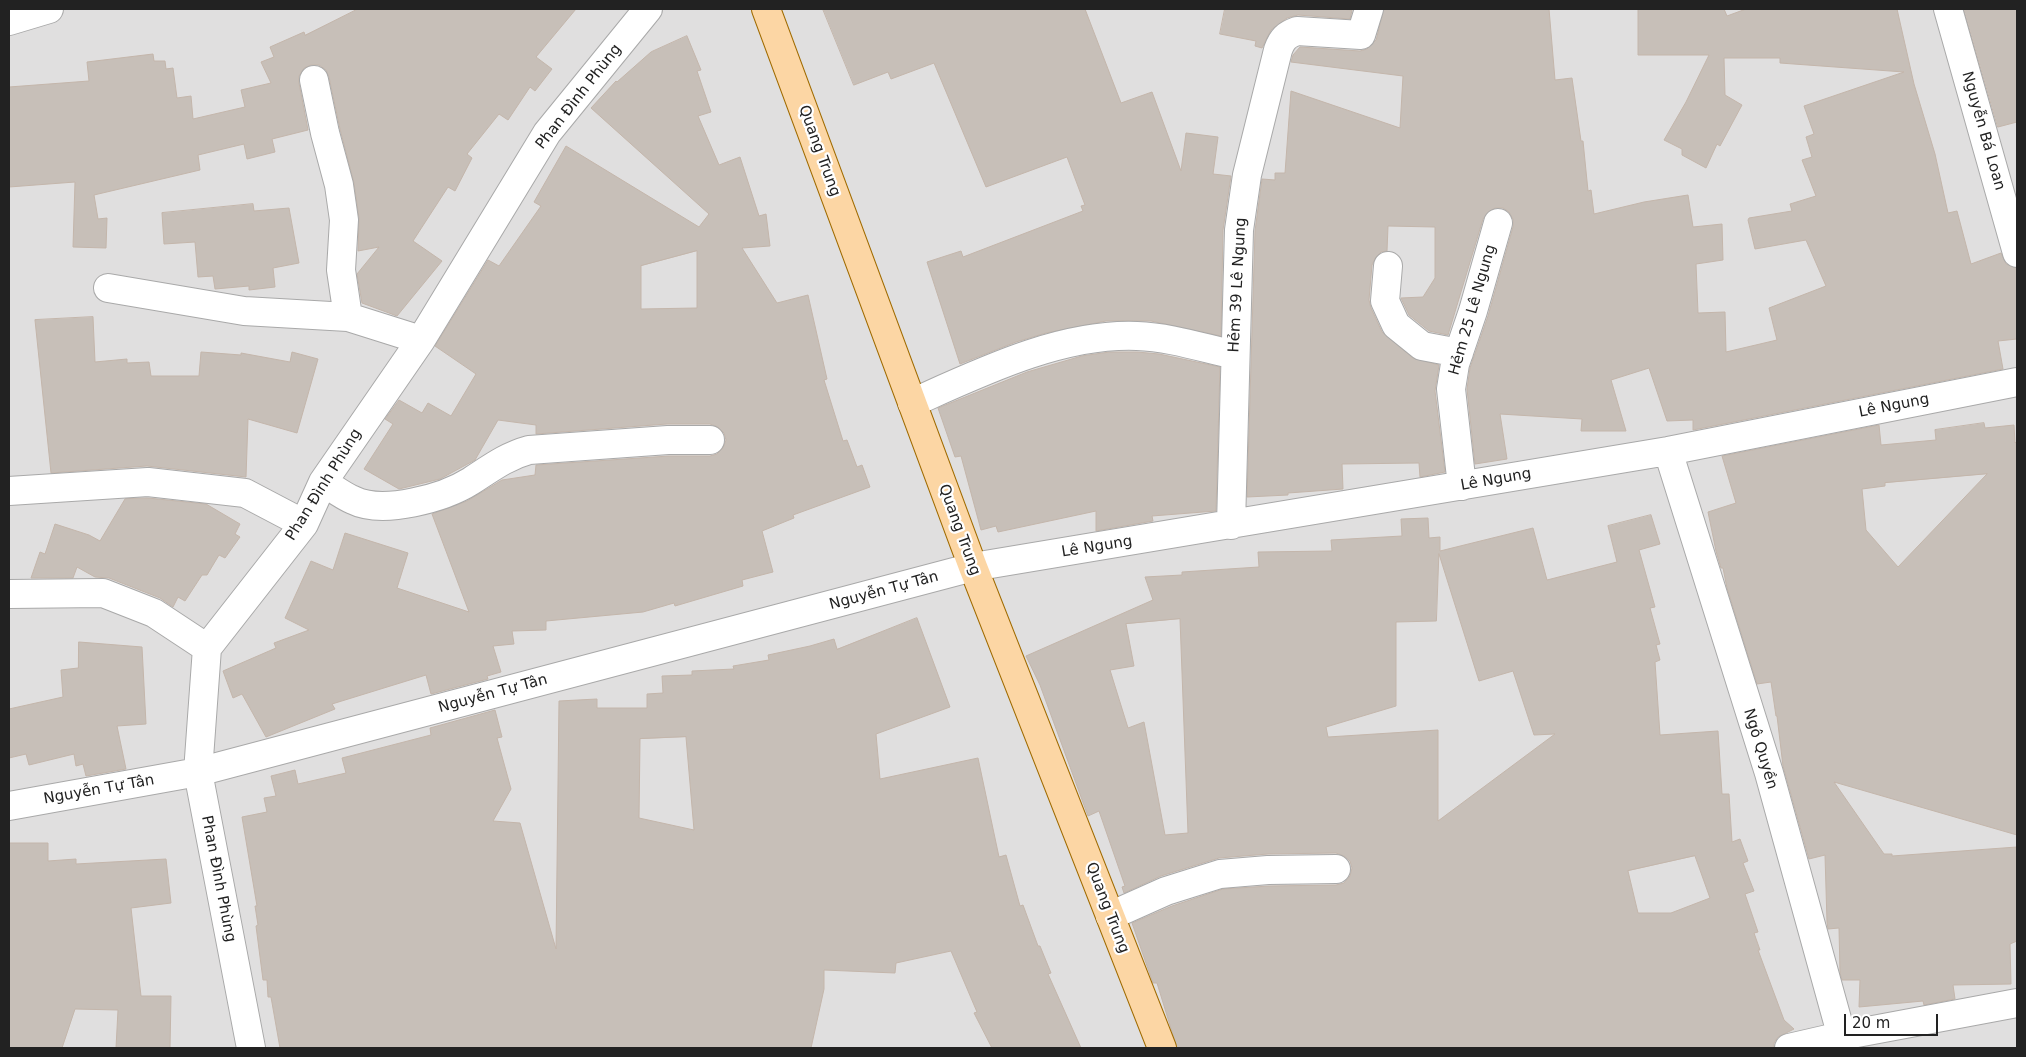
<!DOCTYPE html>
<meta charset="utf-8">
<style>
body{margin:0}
#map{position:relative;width:2026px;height:1057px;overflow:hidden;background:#f2efe9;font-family:"DejaVu Sans",sans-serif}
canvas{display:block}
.frame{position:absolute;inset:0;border:10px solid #222;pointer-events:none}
.scale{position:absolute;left:1844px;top:1014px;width:94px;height:22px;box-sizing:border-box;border:2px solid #222;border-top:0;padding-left:6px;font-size:15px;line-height:18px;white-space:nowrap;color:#222;-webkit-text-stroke:4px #fff;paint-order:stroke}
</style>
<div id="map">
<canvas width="2026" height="1057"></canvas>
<div class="frame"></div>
<div class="scale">20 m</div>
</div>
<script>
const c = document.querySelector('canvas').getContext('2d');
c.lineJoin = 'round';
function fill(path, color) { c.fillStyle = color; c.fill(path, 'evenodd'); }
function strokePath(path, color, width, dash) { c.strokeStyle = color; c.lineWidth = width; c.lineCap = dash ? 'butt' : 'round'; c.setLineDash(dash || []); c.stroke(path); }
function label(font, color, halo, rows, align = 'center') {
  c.font = font + ' "DejaVu Sans",sans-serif'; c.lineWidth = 4.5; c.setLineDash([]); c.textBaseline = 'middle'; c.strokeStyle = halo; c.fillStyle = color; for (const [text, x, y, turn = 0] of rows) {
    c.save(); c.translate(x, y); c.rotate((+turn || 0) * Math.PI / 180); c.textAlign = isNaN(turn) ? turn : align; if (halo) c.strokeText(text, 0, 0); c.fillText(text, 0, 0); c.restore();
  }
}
fill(new Path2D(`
 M 9,9 L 2017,9 L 2017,1048 L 9,1048 Z`), '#e0dfdf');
const building = new Path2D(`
 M 358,9 L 576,9 L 536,57 L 552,69 L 535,91 L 530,87 L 508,120 L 499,114 L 467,154 L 472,158 L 455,191 L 448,187 L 413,241 L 442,261 L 397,316 L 362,303 L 357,274 L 379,247 L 358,251 L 359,218 L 354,183 L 340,129 L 329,77 L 326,70 L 319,65 L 311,65 L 304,68 L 299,76 L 299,83 L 308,130 L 272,139 L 275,152 L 247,159 L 244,144 L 198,155 L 200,170 L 94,195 L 98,219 L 107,218 L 106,248 L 73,247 L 75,182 L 9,187 L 9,87 L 89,81 L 87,62 L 153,54 L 154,61 L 165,61 L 166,69 L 173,68 L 177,98 L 191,96 L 193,119 L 245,107 L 241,90 L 271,83 L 261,62 L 274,57 L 270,47 L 304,32 L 305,35 Z
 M 823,9 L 1085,9 L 1121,103 L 1152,92 L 1181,171 L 1186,133 L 1218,137 L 1213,174 L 1231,176 L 1223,230 L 1221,336 L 1151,321 L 1106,321 L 1046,333 L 1016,342 L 960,364 L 927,262 L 961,251 L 963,257 L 1083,211 L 1081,206 L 1085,205 L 1067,157 L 986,187 L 934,63 L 891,79 L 888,72 L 854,85 Z
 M 1225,9 L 1340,9 L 1352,10 L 1350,19 L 1298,15 L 1287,18 L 1271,30 L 1262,48 L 1255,46 L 1256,41 L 1220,34 Z
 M 1384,9 L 1549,9 L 1555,80 L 1572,78 L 1581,141 L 1583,141 L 1588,191 L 1591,190 L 1594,214 L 1644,202 L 1688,195 L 1693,227 L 1722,224 L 1723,260 L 1696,264 L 1698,313 L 1725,312 L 1726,352 L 1777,340 L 1769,308 L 1826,286 L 1806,240 L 1755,249 L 1748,220 L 1749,218 L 1792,211 L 1790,204 L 1816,196 L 1802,160 L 1812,157 L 1806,137 L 1814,134 L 1804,106 L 1904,72 L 1780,63 L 1780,58 L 1724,58 L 1725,95 L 1742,105 L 1720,146 L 1717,144 L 1706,168 L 1682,155 L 1682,149 L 1664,140 L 1686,102 L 1709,55 L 1638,55 L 1638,9 L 1724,9 L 1727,16 L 1746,9 L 1897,9 L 1914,84 L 1935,154 L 1948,213 L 1957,211 L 1971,264 L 2001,253 L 2006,264 L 2017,268 L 2017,339 L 1998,341 L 2003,369 L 1693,430 L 1693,420 L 1667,421 L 1649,368 L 1611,380 L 1626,431 L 1581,431 L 1582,419 L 1500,414 L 1507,459 L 1475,464 L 1467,389 L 1470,368 L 1488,316 L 1513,227 L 1513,219 L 1509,212 L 1503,208 L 1495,208 L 1488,212 L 1483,219 L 1448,335 L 1429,331 L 1409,315 L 1401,298 L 1423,297 L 1435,278 L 1435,227 L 1388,226 L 1387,251 L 1381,252 L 1376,257 L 1372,265 L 1369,300 L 1371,308 L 1382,332 L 1413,358 L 1439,365 L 1435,391 L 1445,472 L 1420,477 L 1419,463 L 1342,464 L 1343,489 L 1288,493 L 1288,495 L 1247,497 L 1255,231 L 1262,179 L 1275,180 L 1275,173 L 1285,173 L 1291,91 L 1400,128 L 1403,76 L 1291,62 L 1293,55 L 1300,47 L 1360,51 L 1367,49 L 1376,40 Z
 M 1964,9 L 2017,9 L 2017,122 L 1998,127 Z
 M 687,36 L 701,70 L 697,71 L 711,112 L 698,116 L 719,165 L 740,157 L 759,216 L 766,214 L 770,246 L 742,248 L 777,303 L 808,295 L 827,379 L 824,380 L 843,441 L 847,440 L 857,467 L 862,465 L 870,487 L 793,515 L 794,518 L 762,531 L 773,572 L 742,580 L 743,586 L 675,606 L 674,603 L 643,612 L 546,621 L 546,630 L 512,631 L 514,644 L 493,646 L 501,672 L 487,676 L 488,679 L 431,694 L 426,675 L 332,704 L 335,709 L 266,737 L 242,694 L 233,698 L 223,671 L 276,648 L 274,643 L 309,630 L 285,618 L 311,561 L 333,570 L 345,533 L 408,553 L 397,588 L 469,612 L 432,514 L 467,501 L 502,480 L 535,475 L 536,465 L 669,456 L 710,456 L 717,454 L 723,448 L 726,440 L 724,433 L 718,427 L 710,424 L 667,424 L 536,434 L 536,425 L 498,420 L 475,460 L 440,479 L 399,489 L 364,469 L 393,424 L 385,419 L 399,400 L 422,413 L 428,403 L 451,416 L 476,374 L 435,346 L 488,260 L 499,266 L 541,206 L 534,202 L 566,146 L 699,227 L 709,214 L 591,108 L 616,81 L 617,82 L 651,52 ZM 697,251 L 697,308 L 641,309 L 641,266 Z
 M 253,204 L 254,211 L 289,208 L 299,263 L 273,268 L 275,287 L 249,290 L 249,286 L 215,289 L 213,276 L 198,277 L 195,242 L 164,244 L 162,213 Z
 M 93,317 L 95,362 L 127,359 L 127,363 L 149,362 L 151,376 L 199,376 L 201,352 L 241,355 L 241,353 L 290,362 L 292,352 L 318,359 L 297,433 L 248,419 L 246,477 L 147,466 L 51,473 L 35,320 Z
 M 1110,352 L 1137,352 L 1159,354 L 1220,367 L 1216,511 L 1152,516 L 1153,521 L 1096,531 L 1096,511 L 998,532 L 996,526 L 981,530 L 961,456 L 955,457 L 938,408 L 1027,372 L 1082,356 Z
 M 1984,423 L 1985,428 L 2014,425 L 2015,443 L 2017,441 L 2017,835 L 1834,782 L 1884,854 L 1892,854 L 1892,856 L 2017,847 L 2017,941 L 2010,944 L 2011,984 L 1953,985 L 1955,999 L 1924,1005 L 1923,1001 L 1859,1007 L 1860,980 L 1842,980 L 1840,973 L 1839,928 L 1828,929 L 1827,922 L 1825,855 L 1809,859 L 1783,766 L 1777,716 L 1776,716 L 1771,682 L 1757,684 L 1727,588 L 1723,568 L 1721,568 L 1716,551 L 1708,512 L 1736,503 L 1722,456 L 1879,425 L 1881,445 L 1936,440 L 1935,430 ZM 1987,474 L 1898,567 L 1866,530 L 1862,489 L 1885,486 L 1885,483 Z
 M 148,498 L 206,504 L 240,524 L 235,534 L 240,537 L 225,558 L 219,555 L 207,575 L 202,575 L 185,601 L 178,597 L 173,607 L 160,598 L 109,578 L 95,577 L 77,567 L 73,578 L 31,578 L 40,552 L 45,554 L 55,524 L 89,535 L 100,541 L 125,499 Z
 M 1651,515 L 1660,544 L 1639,550 L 1655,607 L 1650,608 L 1660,644 L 1656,645 L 1660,660 L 1655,662 L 1660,735 L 1718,731 L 1722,794 L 1729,794 L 1732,842 L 1740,839 L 1748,861 L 1743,863 L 1754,891 L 1745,894 L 1758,932 L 1754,933 L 1760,950 L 1758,950 L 1784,1020 L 1794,1029 L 1778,1037 L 1774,1043 L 1774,1048 L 1177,1048 L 1157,983 L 1153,983 L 1132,923 L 1172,906 L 1223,889 L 1269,886 L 1336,885 L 1344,883 L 1350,876 L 1352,868 L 1350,861 L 1344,856 L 1336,853 L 1268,854 L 1219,858 L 1161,876 L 1124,893 L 1122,887 L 1125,886 L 1099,811 L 1088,816 L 1040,685 L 1026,656 L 1153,600 L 1145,577 L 1182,575 L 1182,572 L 1259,567 L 1258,552 L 1332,551 L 1331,540 L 1402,536 L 1401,519 L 1428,518 L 1429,538 L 1440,537 L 1440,551 L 1533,528 L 1547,580 L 1617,562 L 1608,526 ZM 1439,554 L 1479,681 L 1513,671 L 1534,735 L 1555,734 L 1438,821 L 1438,730 L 1328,737 L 1326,727 L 1396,706 L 1396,622 L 1436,621 ZM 1180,619 L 1188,833 L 1165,835 L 1144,722 L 1128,728 L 1110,670 L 1134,666 L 1126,624 ZM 1695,856 L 1710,898 L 1671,913 L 1638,913 L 1628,871 Z
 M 917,618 L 950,707 L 876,734 L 880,779 L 978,758 L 999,857 L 1006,855 L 1020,906 L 1023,905 L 1038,946 L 1040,946 L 1051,973 L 1048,974 L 1081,1048 L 992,1048 L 974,1013 L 977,1012 L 951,951 L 896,963 L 895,973 L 824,970 L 824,989 L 811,1048 L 280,1048 L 271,997 L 268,997 L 267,980 L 263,980 L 256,926 L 258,925 L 255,906 L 257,906 L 242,817 L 267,812 L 264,798 L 276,796 L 271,776 L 295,770 L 298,784 L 346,773 L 342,758 L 431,735 L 430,728 L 495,710 L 502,737 L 497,738 L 511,789 L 493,821 L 520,823 L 556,949 L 559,701 L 597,699 L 597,708 L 647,708 L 647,694 L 663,693 L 662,676 L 692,675 L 692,671 L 734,669 L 733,666 L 769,660 L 768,655 L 810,646 L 834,639 L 837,649 ZM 686,737 L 694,830 L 639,818 L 640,739 Z
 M 79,642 L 142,647 L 146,724 L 117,726 L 126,769 L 86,776 L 83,764 L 76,766 L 74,754 L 29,765 L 26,754 L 9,758 L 9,709 L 63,697 L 61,670 L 78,668 Z
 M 9,843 L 48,843 L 48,861 L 76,859 L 76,864 L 166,859 L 171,903 L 131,908 L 141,996 L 171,996 L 170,1048 L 116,1048 L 118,1010 L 75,1009 L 62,1048 L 9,1048 Z`);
fill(building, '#c7bfb8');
strokePath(building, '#c4b6ab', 1);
const minor = new Path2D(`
 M 1948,9 L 2017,253
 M 9,21 L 49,9
 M 314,80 L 325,133 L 339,185 L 344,220 L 341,270 L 348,317
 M 1388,266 L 1385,301 L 1396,325 L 1422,346 L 1459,353
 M 108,288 L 244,311 L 348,317 L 421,340
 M 912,403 C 981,372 1061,333 1137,336 C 1170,337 1203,348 1235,355
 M 1668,451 L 1769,773 L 1845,1048
 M 323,482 C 333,488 343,496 353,500 C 383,515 444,498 471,481 C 491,468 507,456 529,450 L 668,440 L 710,440
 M 1462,486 L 1451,389 L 1455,364 L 1473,311 L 1498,223
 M 9,491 L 148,482 L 245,493 L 304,524
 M 1231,525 L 1239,230 L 1247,175 L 1278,50 C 1282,39 1286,35 1297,31 L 1361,35 L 1369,9
 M 9,594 L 103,593 L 154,613 L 207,648
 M 9,806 L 198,772 L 973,567 L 1668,451 L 2017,382
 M 1110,916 L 1166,891 L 1220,874 L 1268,870 L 1336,869
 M 251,1048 L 198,772 L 207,648 L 304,524 L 323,482 L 421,340 L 547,133 L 648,9
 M 1789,1048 L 1841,1036 L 2017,1003`);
const major = new Path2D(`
 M 766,9 L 973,567 L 1162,1048`);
strokePath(minor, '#a9a9a9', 30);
strokePath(major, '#a06b00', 30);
strokePath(minor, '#fff', 28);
strokePath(major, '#fcd6a4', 28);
label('15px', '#222', '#fff', [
 ["Phan Đình Phùng",579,97,-52],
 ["Nguyễn Bá Loan",1983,131,74],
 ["Quang Trung",819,151,70],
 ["Hẻm 39 Lê Ngung",1238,285,-87],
 ["Hẻm 25 Lê Ngung",1473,310,-74],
 ["Lê Ngung",1894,406,-11],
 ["Lê Ngung",1496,480,-10],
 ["Phan Đình Phùng",324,485,-58],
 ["Quang Trung",959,530,70],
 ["Lê Ngung",1097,547,-9],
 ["Nguyễn Tự Tân",884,591,-15],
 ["Nguyễn Tự Tân",493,694,-15],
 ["Ngô Quyền",1760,749,73],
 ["Nguyễn Tự Tân",99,790,-10],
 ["Phan Đình Phùng",218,879,79],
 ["Quang Trung",1107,908,69]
]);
</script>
